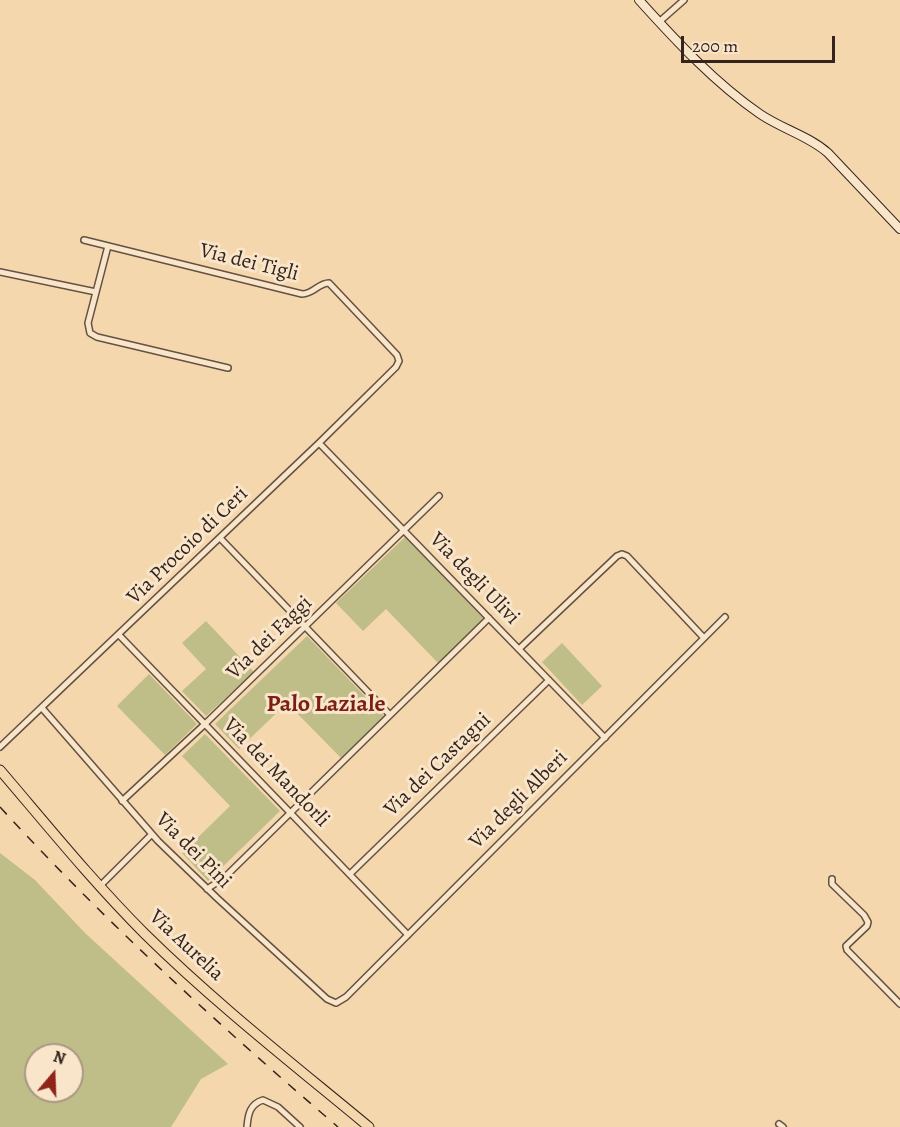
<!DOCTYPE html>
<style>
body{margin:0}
#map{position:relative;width:900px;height:1127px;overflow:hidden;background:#f5d7ae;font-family:Alegreya,serif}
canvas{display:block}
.north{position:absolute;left:24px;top:1043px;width:60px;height:60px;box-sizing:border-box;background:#f8e5ca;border:2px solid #aa9885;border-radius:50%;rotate:19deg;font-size:16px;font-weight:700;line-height:24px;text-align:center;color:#34241d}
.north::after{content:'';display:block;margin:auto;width:21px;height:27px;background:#8f2418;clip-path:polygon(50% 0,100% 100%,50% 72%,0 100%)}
.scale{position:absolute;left:681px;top:36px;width:154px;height:27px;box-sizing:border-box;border:3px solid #34241d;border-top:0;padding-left:8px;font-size:18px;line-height:21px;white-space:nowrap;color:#34241d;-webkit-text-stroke:4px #f8e5ca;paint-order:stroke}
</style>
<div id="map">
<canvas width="900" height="1127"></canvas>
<div class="north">N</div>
<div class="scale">200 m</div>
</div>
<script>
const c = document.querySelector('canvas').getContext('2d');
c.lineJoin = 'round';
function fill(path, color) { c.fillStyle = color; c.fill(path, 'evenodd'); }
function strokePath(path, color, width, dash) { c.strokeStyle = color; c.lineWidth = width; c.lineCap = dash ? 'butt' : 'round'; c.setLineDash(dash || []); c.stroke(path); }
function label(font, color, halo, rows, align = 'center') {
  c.font = font + ' Alegreya,serif'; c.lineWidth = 6; c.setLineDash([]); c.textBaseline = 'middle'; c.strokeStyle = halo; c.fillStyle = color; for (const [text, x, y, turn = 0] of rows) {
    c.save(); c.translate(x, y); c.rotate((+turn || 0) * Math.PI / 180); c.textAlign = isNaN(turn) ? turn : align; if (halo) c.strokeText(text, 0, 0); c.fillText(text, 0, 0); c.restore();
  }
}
fill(new Path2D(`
 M 405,537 L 484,619 L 438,663 L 386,609 L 363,631 L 336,603 Z
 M 206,621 L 254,672 L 206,716 L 182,691 L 206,669 L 182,643 Z
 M 307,636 L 384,716 L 341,758 L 287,703 L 239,749 L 215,724 Z
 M 562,643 L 602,686 L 582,705 L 542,662 Z
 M 149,674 L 197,724 L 165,755 L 117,706 Z
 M 205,734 L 280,811 L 208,881 L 182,853 L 230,806 L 182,756 Z
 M 0,853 L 35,880 L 85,933 L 228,1064 L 201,1079 L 171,1127 L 0,1127 ZM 36,1055 L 72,1055 L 72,1091 L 36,1091 Z`), '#bfbd88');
const street = new Path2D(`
 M 659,22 L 684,0
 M 108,246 L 88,323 L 90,333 L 97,337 L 228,368
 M 0,272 L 96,292
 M 319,443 L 605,738
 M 220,538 L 390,715
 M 119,635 L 408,935
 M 519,649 L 617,556 L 622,554 L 627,556 L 704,638
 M 42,708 L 158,841 L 217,898 L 327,999 L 336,1003 L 346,997 L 725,617
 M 0,747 L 319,443 L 396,367 L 399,361 L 397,355 L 329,283 C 318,283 314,294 302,294 L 84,240
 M 122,801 L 205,724 L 439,496
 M 350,874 L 549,680
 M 832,879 L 832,884 L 864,915 L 868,922 L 867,926 L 846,946 L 847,950 L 900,1004
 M 100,886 L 152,834
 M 207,889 L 224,878 L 489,618
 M 779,1124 L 783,1127
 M 247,1127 C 248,1114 250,1104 263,1100 L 278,1107 L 300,1127`);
const secondary = new Path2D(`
 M 639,0 C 676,41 715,83 760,114 C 782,129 809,136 828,153 L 900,229`);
const primary = new Path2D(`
 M 0,770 C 47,825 93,882 145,934 C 215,1003 293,1064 369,1127`);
strokePath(street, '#645141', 8);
strokePath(secondary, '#34241d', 10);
strokePath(primary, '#34241d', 11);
strokePath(street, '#f8e5ca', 5);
strokePath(secondary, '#f8e5ca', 8);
strokePath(primary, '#f5d7ae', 9);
strokePath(new Path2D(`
 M 0,807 C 105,922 220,1026 338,1127`), '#34241d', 1.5, [10, 10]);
label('21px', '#34241d', '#f8e5ca', [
 ["Via dei Tigli",249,263,14],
 ["Via Procoio di Ceri",188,546,-44],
 ["Via degli Ulivi",474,579,46],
 ["Via dei Faggi",270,638,-44],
 ["Via dei Castagni",438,765,-44],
 ["Via dei Mandorli",276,773,46],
 ["Via degli Alberi",519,800,-45],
 ["Via dei Pini",193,851,45],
 ["Via Aurelia",186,946,43]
]);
label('bold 24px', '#7a1f14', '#f8e5ca', [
 ["Palo Laziale",326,705]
]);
</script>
